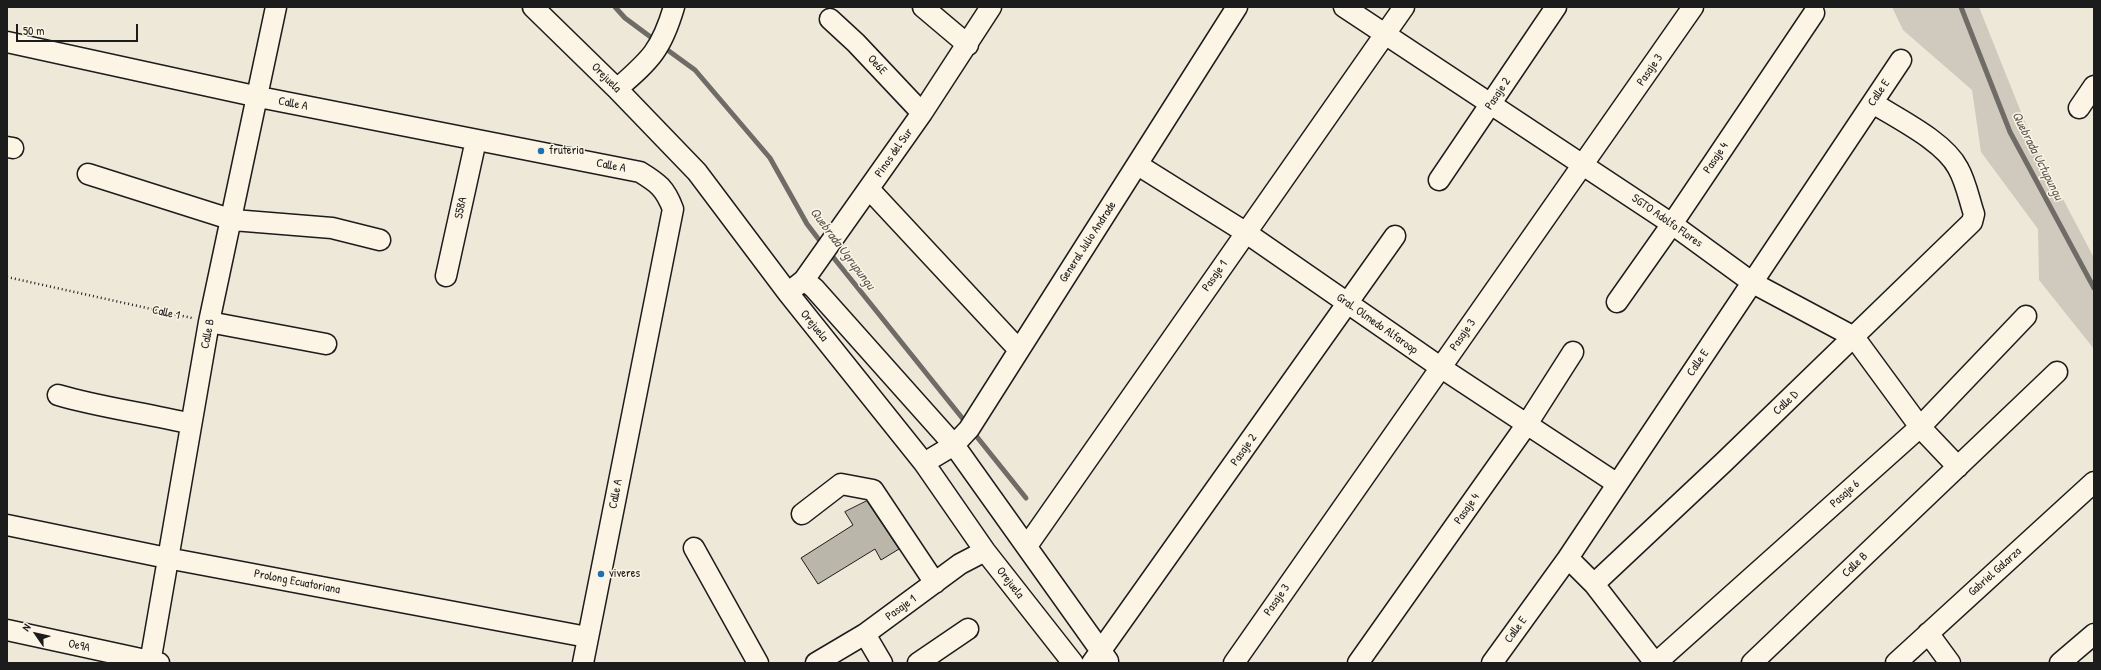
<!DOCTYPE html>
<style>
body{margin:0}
#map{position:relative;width:2101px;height:670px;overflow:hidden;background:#eee8d9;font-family:"Patrick Hand",sans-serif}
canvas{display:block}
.frame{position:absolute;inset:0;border:8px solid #1c1c1c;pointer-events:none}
.north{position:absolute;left:16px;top:614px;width:40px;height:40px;-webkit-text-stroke:3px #fcf5e5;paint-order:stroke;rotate:304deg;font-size:11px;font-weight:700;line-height:16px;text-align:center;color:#1c1c1c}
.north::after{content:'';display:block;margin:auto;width:14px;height:18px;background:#1c1c1c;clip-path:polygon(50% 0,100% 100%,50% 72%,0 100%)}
.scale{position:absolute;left:16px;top:24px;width:122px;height:18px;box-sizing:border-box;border:2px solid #1c1c1c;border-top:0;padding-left:5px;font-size:12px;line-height:14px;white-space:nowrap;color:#1c1c1c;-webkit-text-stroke:3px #fcf5e5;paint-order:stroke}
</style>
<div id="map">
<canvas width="2101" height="670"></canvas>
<div class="frame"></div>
<div class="north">N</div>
<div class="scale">50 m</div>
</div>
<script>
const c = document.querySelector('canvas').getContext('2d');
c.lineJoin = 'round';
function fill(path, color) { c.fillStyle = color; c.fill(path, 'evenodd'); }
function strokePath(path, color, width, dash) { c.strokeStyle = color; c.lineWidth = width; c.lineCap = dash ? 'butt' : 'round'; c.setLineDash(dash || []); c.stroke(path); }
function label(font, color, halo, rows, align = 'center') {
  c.font = font + ' "Patrick Hand",sans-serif'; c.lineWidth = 3; c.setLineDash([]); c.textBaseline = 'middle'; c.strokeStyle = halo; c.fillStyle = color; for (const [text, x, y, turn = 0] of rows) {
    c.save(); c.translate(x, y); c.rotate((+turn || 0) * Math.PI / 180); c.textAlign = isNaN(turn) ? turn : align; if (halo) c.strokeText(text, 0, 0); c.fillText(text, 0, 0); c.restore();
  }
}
fill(new Path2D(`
 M 1892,7 L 1979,7 L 2033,142 L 2094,258 L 2094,349 L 2039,280 L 2038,229 L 1981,152 L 1972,90 L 1903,30 Z`), '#cfcabd');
strokePath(new Path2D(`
 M 615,7 L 625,18 L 656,41
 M 1961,7 L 2010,132 L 2094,288
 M 662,46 L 695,70 L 770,158 L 807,224 L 823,245
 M 829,252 L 967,424
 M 973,432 L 1026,498`), '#6f6c67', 5);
const building = new Path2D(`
 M 867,501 L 899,549 L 881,560 L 875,549 L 818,584 L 801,558 L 853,525 L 845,512 Z`);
fill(building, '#bab6aa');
strokePath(building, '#1c1c1c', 1);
const minor = new Path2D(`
 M 533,7 L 617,89 L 697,172 L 788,293 L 924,463 L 985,551 L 1073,663
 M 923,7 L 968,45
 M 1344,7 L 1672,224 L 1753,283 L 1854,337 L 1920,427 L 1958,467
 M 830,19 L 856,43 L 922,113
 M 7,42 L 259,97 L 640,172 C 658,183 665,188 673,209 L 583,663
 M 617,89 C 650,60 661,51 674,7
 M 2079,108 L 2094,86
 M 7,147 L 13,148
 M 1138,165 L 1245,232 L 1440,367 L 1616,483
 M 88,174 L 233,220 L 332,228 L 380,240
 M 1439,180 L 1556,7
 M 869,189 L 1019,350
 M 446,276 L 476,140
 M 804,280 L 814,288 L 954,445 L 1108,661
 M 794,288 L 804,280 L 922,113 L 991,7
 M 1617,302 L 1672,224 L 1814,13
 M 209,322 L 326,344
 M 58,395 C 102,408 147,413 191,424
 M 924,463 L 954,445 L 969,429 L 1237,7
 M 802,514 L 841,484 L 873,490 L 935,583
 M 7,525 L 167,558 L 587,637
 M 1027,546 L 1404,7
 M 694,548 L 758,663
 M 1568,558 L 1594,584 L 1655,663
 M 1594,584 L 1724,462 L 1972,222 L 1974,214 C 1969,199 1966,182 1958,168 C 1944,141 1898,119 1873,103
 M 7,630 L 159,663
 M 1928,633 L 1950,663
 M 865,634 L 882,663
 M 150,663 L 209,322 L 276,7
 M 816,663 L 865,634 L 960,564 L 985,551
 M 918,663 L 968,629
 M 1092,663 L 1395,236
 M 1234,663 L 1693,7
 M 1358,663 L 1527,424 L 1573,352
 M 1492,663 L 1568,558 L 1901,60
 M 1656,663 L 1920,427 L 2026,316
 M 1752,663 L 2057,372
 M 1896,663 L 2094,482
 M 2060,663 L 2094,634`);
strokePath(minor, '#1c1c1c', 23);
strokePath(new Path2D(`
 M 7,277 L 192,318`), '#1c1c1c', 2.5, [1, 3]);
strokePath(minor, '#fcf5e5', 20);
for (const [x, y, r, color] of [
 [541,151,4,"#1f6fb2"],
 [601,574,4,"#1f6fb2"]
]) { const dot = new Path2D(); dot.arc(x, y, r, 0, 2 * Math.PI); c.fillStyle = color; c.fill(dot); strokePath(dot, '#fcf5e5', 1.5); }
label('12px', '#1c1c1c', '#fcf5e5', [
 ["Oe6E",877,65,47],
 ["Pasaje 3",1650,70,-55],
 ["Orejuela",606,78,45],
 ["Calle E",1879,93,-56],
 ["Pasaje 2",1498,94,-56],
 ["Calle A",293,104,11],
 ["Pinos del Sur",894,153,-55],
 ["Pasaje 4",1716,158,-56],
 ["Calle A",611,166,11],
 ["S58A",461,208,-78],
 ["SGTO Adolfo Flores",1667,221,35],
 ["General Julio Andrade",1088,242,-57],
 ["Pasaje 1",1215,276,-55],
 ["Calle 1",166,313,13],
 ["Gral. Olmedo Alfaroop",1377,324,35],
 ["Orejuela",814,326,51],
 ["Calle B",208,334,-79],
 ["Pasaje 3",1463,335,-55],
 ["Calle E",1698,363,-56],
 ["Calle D",1786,403,-44],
 ["Pasaje 2",1244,450,-55],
 ["Calle A",616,494,-79],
 ["Pasaje 6",1845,494,-42],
 ["Pasaje 4",1467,509,-55],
 ["Calle B",1855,565,-44],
 ["Gabriel Galarza",1995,572,-42],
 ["Prolong Ecuatoriana",297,582,11],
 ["Orejuela",1010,583,52],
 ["Pasaje 3",1277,600,-55],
 ["Pasaje 1",901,608,-36],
 ["Calle E",1516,630,-54],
 ["Oe9A",79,646,12]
]);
label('12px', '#1c1c1c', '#fcf5e5', [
 ["fruteria",549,151],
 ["viveres",609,574]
], 'left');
label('italic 13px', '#5b5854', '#fcf5e5', [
 ["Quebrada Uctupungu",2037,156,63],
 ["Quebrada Ugrupungu",842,249,53]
]);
</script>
